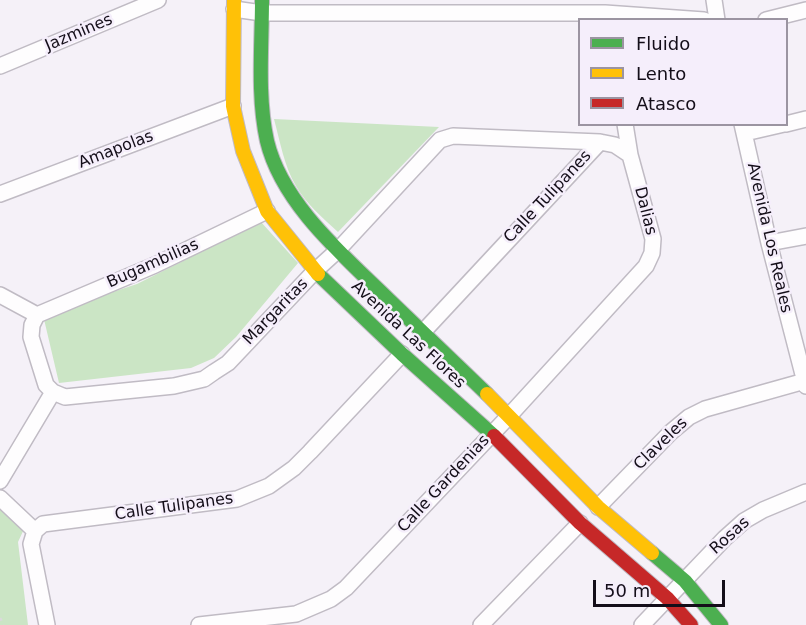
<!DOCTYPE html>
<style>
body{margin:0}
#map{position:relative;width:806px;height:625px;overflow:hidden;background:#f5f1f8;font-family:"DejaVu Sans",sans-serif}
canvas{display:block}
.legend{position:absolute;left:578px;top:18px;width:210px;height:108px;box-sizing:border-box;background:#f5eefb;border:2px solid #9b94a1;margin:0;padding:8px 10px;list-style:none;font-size:18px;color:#140e19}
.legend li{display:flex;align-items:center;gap:12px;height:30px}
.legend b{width:30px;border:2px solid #9b94a1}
.scale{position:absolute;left:593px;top:580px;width:132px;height:27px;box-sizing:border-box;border:3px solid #140e19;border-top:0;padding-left:8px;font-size:18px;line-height:21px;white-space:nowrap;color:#140e19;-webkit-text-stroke:4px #f5eefb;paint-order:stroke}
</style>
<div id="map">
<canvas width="806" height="625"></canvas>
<ul class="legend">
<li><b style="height:8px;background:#4caf50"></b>Fluido</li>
<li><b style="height:8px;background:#ffc107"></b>Lento</li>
<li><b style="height:8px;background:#c62828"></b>Atasco</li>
</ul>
<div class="scale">50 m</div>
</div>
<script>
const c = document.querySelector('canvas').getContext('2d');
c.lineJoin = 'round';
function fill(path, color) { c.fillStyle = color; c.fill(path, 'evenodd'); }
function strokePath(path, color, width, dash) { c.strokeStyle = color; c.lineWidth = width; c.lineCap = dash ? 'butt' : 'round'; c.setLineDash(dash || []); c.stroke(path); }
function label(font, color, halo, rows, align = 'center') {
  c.font = font + ' "DejaVu Sans",sans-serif'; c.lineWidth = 5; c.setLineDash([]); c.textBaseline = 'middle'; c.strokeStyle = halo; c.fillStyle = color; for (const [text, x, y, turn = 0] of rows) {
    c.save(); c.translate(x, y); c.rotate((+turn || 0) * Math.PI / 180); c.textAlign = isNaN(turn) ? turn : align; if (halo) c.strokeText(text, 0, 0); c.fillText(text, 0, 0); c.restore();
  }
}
fill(new Path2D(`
 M 274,119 L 439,127 L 338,232 C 323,218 306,204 296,186 C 284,166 280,141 274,119 Z
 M 261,222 L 298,263 L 236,337 L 214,358 L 191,368 L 59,383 L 43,315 L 137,284 Z
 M 0,507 L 25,527 L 18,542 L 28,625 L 0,625 Z`), '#cbe5c5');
const street = new Path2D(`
 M 714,0 L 717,20
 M 234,9 L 262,13 L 605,13 L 704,20
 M 766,20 L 806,10
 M 0,66 L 158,0
 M 742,124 L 769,243 L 806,386
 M 786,124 L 806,119
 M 745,133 L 784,124
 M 0,194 L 233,106
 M 769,243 L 806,236
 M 0,295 L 37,315
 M 37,315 L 32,325 L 31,337 L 46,385 L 53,392 L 65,397 L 174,386 L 204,379 L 214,372 L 228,363 L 315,271 L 338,250 L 440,140 L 453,136 L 600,142 L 615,145 L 630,155
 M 37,315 L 155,265 L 267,211
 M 423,332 L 600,142
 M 0,481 L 53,392
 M 0,498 L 35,531
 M 598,507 L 671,432 L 689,417 L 705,409 L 805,381
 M 35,531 L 43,524 L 237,499 L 269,486 L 294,468 L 310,452 L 402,354
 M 35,531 L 31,544 L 47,625
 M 199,625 L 296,614 L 331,599 L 346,588 L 509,416 L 646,266 L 652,253 L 653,239 L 630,155 L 625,124
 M 481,625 L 580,523
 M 642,625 L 725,538 L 744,521 L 763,510 L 806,492`);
const fast = new Path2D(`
 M 262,0 C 262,46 257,96 267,141 C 282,204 344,256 388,299 C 421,331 454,362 487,394
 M 318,274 L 402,354 L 494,436
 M 652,553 L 685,581 L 721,625`);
const slow = new Path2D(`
 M 234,0 L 233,106 L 243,151 L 267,211 L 318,274
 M 487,394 L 598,507 L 652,553`);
const jam = new Path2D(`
 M 494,436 L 580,523 L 667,598 L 691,625`);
strokePath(street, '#c0bbc4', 18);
strokePath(fast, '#c0bbc4', 16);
strokePath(slow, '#c0bbc4', 16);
strokePath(jam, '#c0bbc4', 16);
strokePath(new Path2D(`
 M 0,618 L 3,625`), '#dbd9db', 3, [3, 4.5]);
strokePath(street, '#fefdfe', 15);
strokePath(fast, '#4caf50', 14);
strokePath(slow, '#ffc107', 14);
strokePath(jam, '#c62828', 14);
label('16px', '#140e19', '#f5eefb', [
 ["Jazmines",79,33,-23],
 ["Amapolas",116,150,-21],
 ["Calle Tulipanes",548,197,-47],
 ["Dalias",645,211,76],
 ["Avenida Los Reales",769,238,77],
 ["Bugambilias",153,264,-24],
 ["Margaritas",276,312,-46],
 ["Avenida Las Flores",408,335,43],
 ["Claveles",661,444,-44],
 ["Calle Gardenias",444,484,-47],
 ["Calle Tulipanes",174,507,-8],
 ["Rosas",730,536,-42]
]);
</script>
